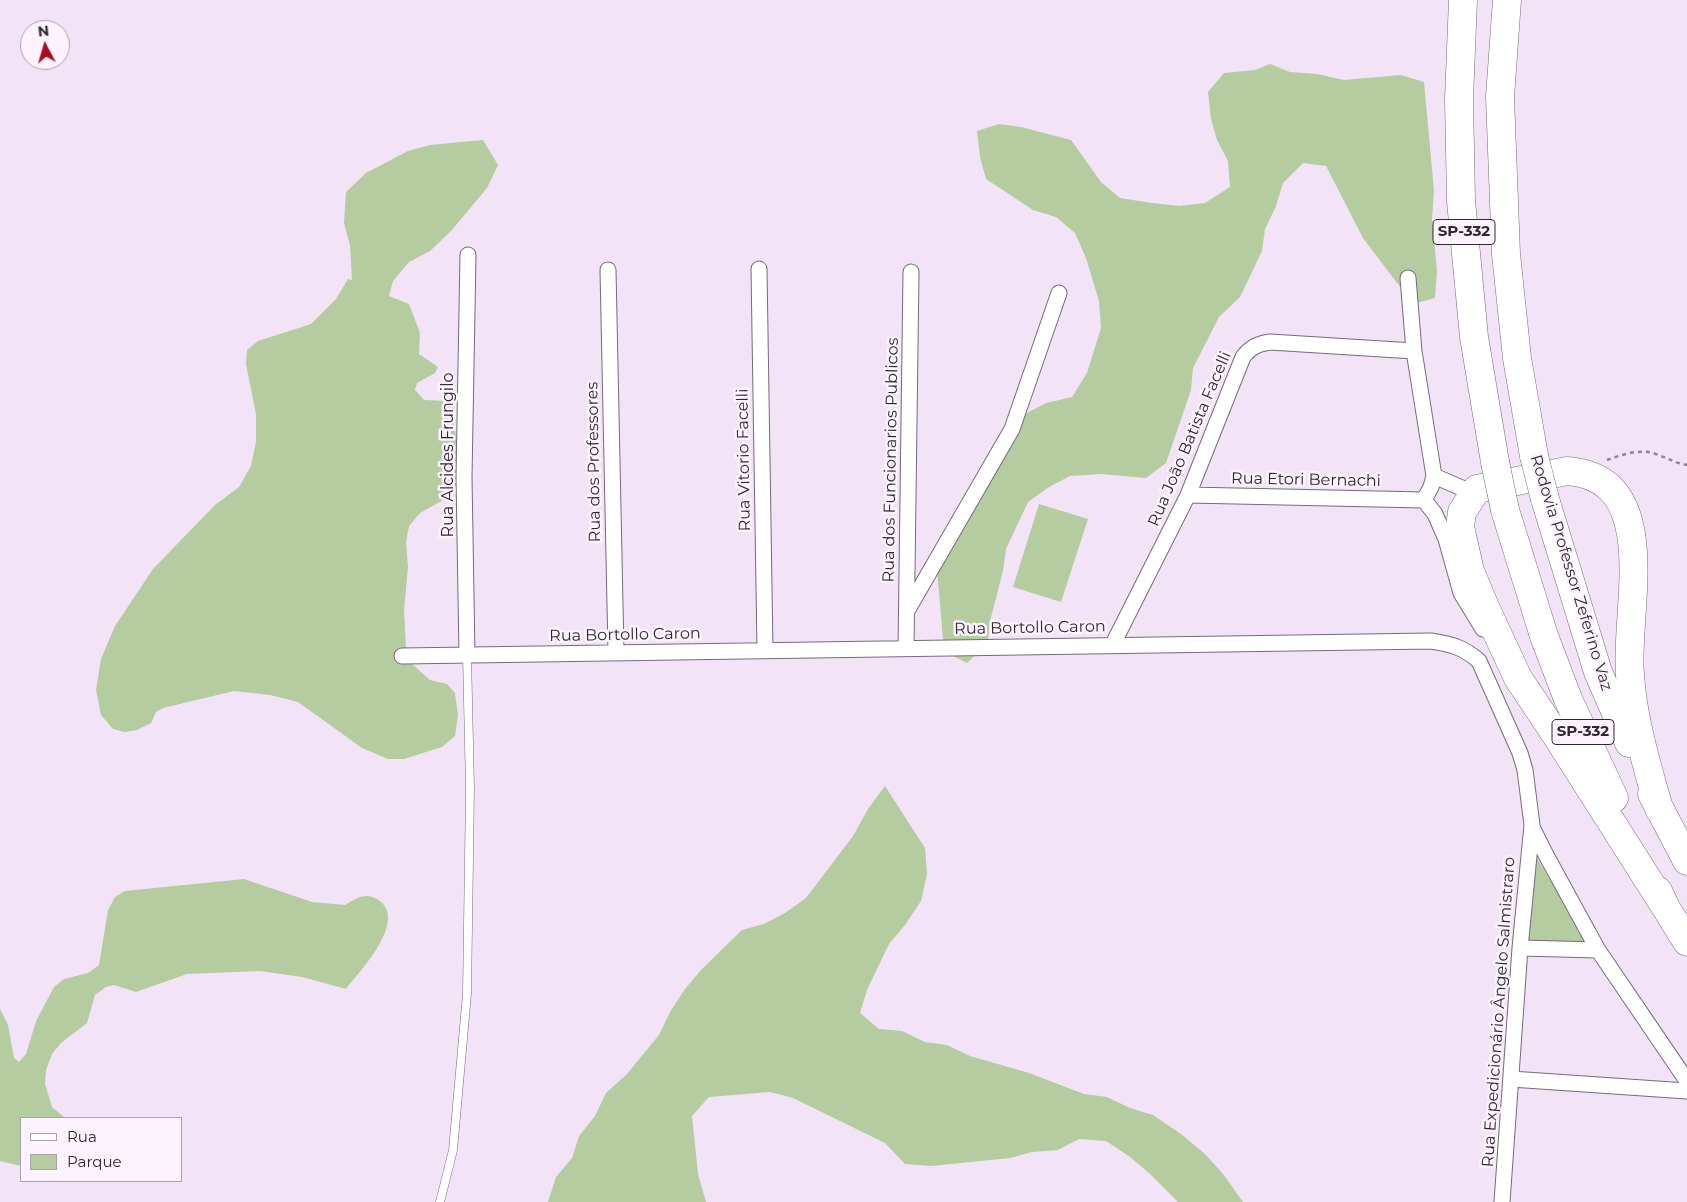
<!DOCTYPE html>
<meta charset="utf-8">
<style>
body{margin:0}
#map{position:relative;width:1687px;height:1202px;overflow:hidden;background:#f2e4f6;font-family:Montserrat,sans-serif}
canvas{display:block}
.legend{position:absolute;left:20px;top:1117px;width:162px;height:65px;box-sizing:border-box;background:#fcf3fe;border:1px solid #a9a2ab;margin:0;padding:6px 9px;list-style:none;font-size:15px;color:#2d282f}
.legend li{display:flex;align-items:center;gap:10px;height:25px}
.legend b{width:25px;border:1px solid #a9a2ab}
.north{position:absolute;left:20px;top:20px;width:50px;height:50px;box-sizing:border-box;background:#fcf3fe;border:1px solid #a9a2ab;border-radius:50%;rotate:354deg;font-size:14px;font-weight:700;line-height:20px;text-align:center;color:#2d282f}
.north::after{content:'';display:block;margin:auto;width:18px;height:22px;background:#a60e22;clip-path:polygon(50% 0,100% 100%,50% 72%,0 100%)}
</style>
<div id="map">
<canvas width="1687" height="1202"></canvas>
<ul class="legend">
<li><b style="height:6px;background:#fff"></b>Rua</li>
<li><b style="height:14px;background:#b5cba0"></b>Parque</li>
</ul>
<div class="north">N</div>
</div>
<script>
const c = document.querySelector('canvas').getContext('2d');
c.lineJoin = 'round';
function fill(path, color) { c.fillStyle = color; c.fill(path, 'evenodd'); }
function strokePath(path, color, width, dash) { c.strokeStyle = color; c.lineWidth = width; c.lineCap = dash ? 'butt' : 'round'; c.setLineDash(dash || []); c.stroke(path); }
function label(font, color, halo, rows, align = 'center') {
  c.font = font + ' Montserrat,sans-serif'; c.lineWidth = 5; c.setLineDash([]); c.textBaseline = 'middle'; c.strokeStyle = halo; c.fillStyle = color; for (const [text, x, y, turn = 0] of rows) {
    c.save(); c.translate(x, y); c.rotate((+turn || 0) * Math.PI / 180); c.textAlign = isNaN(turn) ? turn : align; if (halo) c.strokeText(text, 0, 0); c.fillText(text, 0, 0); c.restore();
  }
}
fill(new Path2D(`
 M 1270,64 L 1290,72 L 1317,74 L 1344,80 L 1401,75 L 1424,82 L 1434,191 L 1432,218 L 1437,271 L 1435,298 L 1413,304 L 1363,238 L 1326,166 L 1303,163 L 1283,183 L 1276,206 L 1265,229 L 1262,251 L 1240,297 L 1219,317 L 1193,368 L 1191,390 L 1166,463 L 1146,478 L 1101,474 L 1070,476 L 1049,487 L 1028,502 L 1006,549 L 1003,571 L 990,621 L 988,643 L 967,663 L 944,651 L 935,546 L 955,527 L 1025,414 L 1046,403 L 1072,397 L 1087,373 L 1101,328 L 1099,301 L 1086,258 L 1075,233 L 1056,217 L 1033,210 L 986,179 L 980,157 L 977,131 L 999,124 L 1021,127 L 1071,140 L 1101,182 L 1120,198 L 1152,203 L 1179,206 L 1205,203 L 1230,187 L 1228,161 L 1217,140 L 1211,119 L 1208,92 L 1224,73 L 1255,70 Z
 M 483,140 L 498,165 L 487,188 L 451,231 L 430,251 L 409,262 L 393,281 L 389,296 L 409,304 L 420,333 L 419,354 L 438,367 L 435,373 L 417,383 L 415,390 L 424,400 L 446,401 L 452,412 L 460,460 L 459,484 L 452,495 L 420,513 L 409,526 L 406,542 L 408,567 L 404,610 L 406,649 L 411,663 L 430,680 L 447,684 L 455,693 L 458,715 L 455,736 L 442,747 L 404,759 L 388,759 L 362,748 L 298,702 L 270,695 L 234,691 L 163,708 L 156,712 L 151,723 L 137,730 L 125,732 L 113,729 L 101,715 L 96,690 L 101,659 L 115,626 L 153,569 L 215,505 L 239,487 L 251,466 L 256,442 L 256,414 L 246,364 L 247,350 L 258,341 L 311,324 L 336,299 L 348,279 L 352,280 L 350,245 L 344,223 L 346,192 L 366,173 L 408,151 L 430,145 Z
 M 1039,504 L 1088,519 L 1061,602 L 1013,587 Z
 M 885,786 L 925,848 L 927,874 L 921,901 L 905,925 L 889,944 L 867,990 L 860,1013 L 879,1029 L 902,1031 L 925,1042 L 947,1045 L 970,1056 L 1029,1073 L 1084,1094 L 1107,1097 L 1130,1108 L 1153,1115 L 1181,1134 L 1205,1154 L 1224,1175 L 1243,1202 L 1178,1202 L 1149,1173 L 1130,1157 L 1106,1141 L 1079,1139 L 1058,1150 L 1032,1152 L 1010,1158 L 931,1166 L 905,1164 L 885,1143 L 793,1098 L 770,1092 L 709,1097 L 692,1116 L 698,1174 L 706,1202 L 548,1202 L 556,1177 L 572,1158 L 579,1136 L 595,1116 L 606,1093 L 627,1074 L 659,1035 L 670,1012 L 685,989 L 701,970 L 742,930 L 764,924 L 785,913 L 806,898 L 853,836 L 868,809 Z
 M 1534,853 L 1589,945 L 1525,943 Z
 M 244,879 L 312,902 L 345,905 C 356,898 365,892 377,899 C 410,919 360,971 346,989 L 302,977 L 260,971 L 187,974 L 136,992 L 114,985 L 106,987 L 95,995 L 87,1023 L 61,1043 L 52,1054 L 46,1070 L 45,1084 L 52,1107 L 65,1118 L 21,1118 L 21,1166 L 0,1161 L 0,1009 L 8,1025 L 14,1058 L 19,1062 L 26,1054 L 36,1021 L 54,987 L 64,979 L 88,973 L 99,965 L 108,910 L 115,897 L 125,891 Z`), '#b5cba0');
const service = new Path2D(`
 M 440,1202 L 453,1150 L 467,994 L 470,789 L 467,655`);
const minor = new Path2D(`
 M 759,269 L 765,650
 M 608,270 L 616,652
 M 1408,278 L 1414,351 L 1434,476 L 1431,487 L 1424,500
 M 1434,476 L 1464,489 L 1477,489
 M 1188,495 L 1424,500
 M 1424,500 L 1435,514 L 1446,539 L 1461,593 L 1483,629
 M 907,611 L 1012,429 L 1059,293
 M 1113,644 L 1188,495 L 1243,357 C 1251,347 1257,344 1270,342 L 1414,351
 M 906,648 L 911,272
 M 467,655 L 464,477 L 468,255
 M 402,656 L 1431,641 C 1451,644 1463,647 1479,661 L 1520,753 L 1525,770 L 1532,825 L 1520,948 L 1502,1202
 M 1532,827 L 1546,855 L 1598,950 L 1687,1081
 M 1520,948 L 1598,950
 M 1511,1079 L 1687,1091`);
const motorway = new Path2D(`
 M 1463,0 L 1459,99 L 1461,201 L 1474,337 L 1495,462
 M 1507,0 L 1500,97 L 1506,254 L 1517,358 L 1534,456
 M 1545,499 L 1598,672 L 1629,743
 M 1505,510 L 1544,636 L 1568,699 L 1614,798
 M 1652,794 L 1687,861
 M 1659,809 C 1647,765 1633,721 1630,675 C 1624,611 1665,478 1567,471 L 1477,489 L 1462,512 L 1460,527 L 1470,571 L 1485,607 L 1518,678 L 1556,735 L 1666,908
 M 1658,891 L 1666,908 L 1687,942`);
strokePath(service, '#776a7a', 9);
strokePath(minor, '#776a7a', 17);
strokePath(motorway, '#776a7a', 29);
strokePath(new Path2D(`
 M 1607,460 C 1621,455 1638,449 1653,453 C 1665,457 1675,463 1687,465`), '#908693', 2.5, [4, 4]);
strokePath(service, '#fff', 8);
strokePath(minor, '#fff', 15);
strokePath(motorway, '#fff', 28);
const motorwayBridge = new Path2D(`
 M 1534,456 L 1545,499
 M 1495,462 L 1505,510`);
strokePath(motorwayBridge, '#776a7a', 29, []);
strokePath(motorwayBridge, '#fff', 28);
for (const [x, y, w] of [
 [1464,232,62],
 [1583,732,62]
]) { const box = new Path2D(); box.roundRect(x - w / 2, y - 12.5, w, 25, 4); c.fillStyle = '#fcf3fe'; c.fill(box); strokePath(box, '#2d282f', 1); }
label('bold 15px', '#2d282f', null, [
 ["SP-332",1464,232],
 ["SP-332",1583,732]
]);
label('16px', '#2d282f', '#fcf3fe', [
 ["Rua João Batista Facelli",1190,439,-67],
 ["Rua Alcides Frungilo",448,455,-90],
 ["Rua Vitorio Facelli",744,460,-91],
 ["Rua dos Funcionarios Publicos",891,460,-89],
 ["Rua dos Professores",594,462,-91],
 ["Rua Etori Bernachi",1306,480,1],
 ["Rodovia Professor Zeferino Vaz",1571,573,73],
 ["Rua Bortollo Caron",1030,628,-1],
 ["Rua Bortollo Caron",625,635,-1],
 ["Rua Expedicionário Ângelo Salmistraro",1499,1012,-86]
]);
</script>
